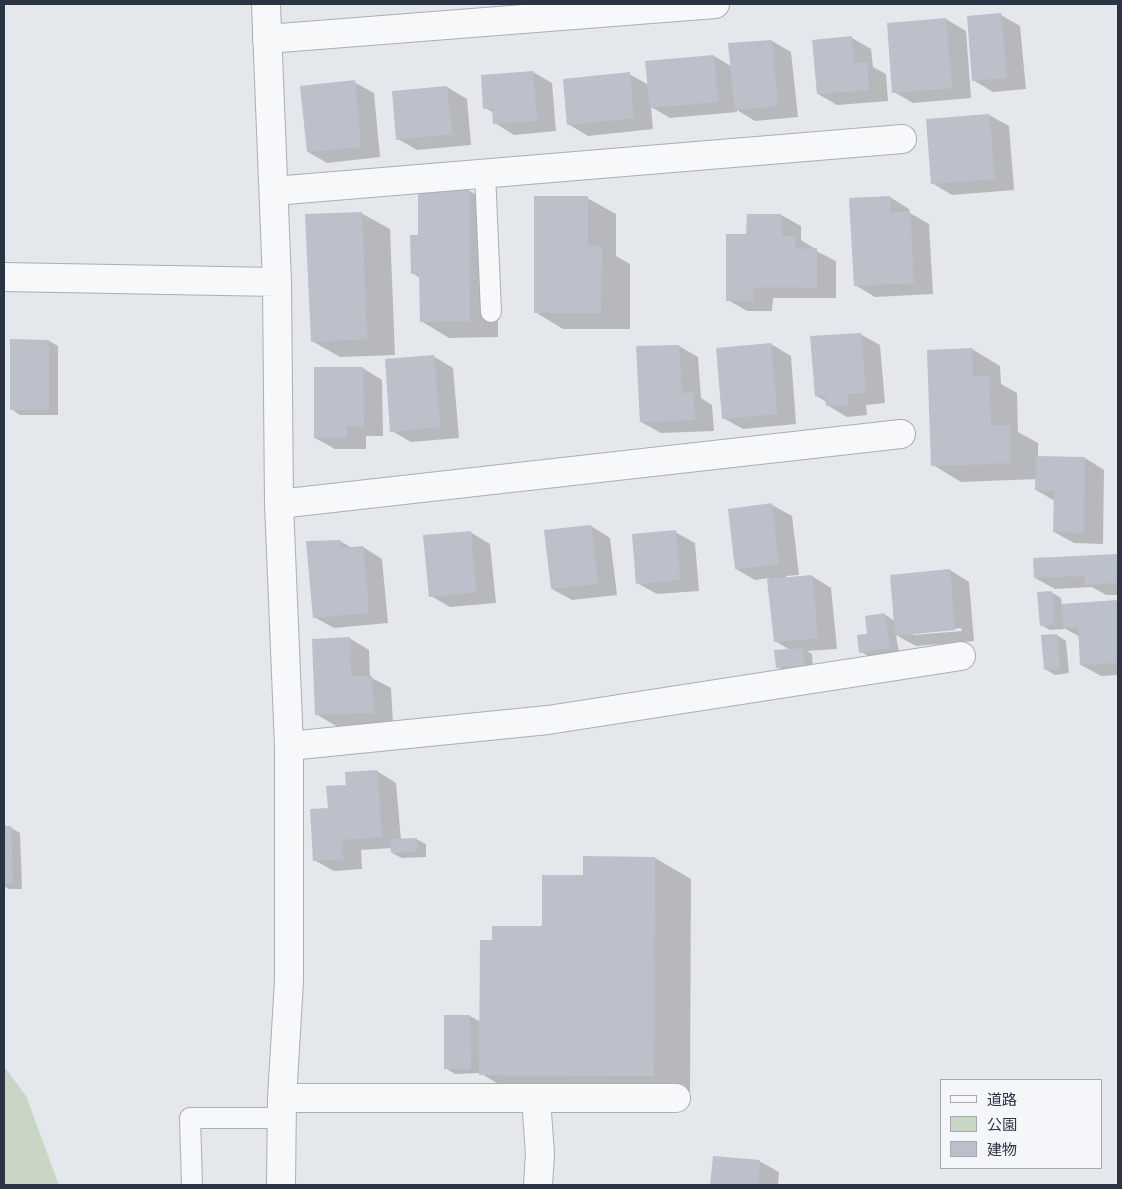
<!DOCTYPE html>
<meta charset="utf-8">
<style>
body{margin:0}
#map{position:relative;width:1122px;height:1189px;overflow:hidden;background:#e4e7ec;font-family:Mulish,"Noto Sans JP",sans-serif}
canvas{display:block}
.frame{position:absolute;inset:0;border:5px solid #2b3445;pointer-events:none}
.legend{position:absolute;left:940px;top:1079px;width:162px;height:90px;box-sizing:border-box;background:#f4f6f9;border:1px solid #a4a8b1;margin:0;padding:6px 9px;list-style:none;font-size:15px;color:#2b3445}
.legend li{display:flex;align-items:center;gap:10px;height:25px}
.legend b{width:25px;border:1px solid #a4a8b1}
</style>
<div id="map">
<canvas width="1122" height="1189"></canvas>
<div class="frame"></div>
<ul class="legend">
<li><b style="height:6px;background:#f7f8fa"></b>道路</li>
<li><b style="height:14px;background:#c9d6c5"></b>公園</li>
<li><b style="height:14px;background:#bbc0ca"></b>建物</li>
</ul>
</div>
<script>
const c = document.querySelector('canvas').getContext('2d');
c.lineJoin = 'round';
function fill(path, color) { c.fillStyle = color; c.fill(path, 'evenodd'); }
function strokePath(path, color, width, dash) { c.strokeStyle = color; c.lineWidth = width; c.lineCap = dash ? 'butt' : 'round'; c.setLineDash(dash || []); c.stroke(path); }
fill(new Path2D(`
 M 4,1066 L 26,1096 L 59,1185 L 4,1185 Z`), '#c9d6c5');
fill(new Path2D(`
 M 1001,15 L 1020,26 L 1026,89 L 993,92 L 973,80 Z
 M 946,19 L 966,31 L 971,98 L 913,103 L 894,92 Z
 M 852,38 L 871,49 L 873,67 L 886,74 L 888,101 L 837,105 L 818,94 Z
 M 772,41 L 791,52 L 798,117 L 755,121 L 737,110 L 737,112 L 670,118 L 651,107 L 653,129 L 588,136 L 568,124 L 629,74 L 649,85 L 647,62 L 714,56 L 731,66 Z
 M 533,72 L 552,83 L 556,131 L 514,135 L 495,123 L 494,113 L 485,108 Z
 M 354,82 L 374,93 L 380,157 L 327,163 L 308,152 Z
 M 447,87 L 467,99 L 471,145 L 417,150 L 398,139 L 393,92 Z
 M 989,115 L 1009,126 L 1014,190 L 952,195 L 932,183 L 927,120 Z
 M 468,190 L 497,206 L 498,337 L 449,338 L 421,321 L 420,278 L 412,273 L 420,236 Z
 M 890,197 L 909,209 L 910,213 L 929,224 L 933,294 L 875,297 L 855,285 Z
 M 587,198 L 616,214 L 616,256 L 630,264 L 630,329 L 563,329 L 535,312 Z
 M 361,213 L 390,229 L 395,355 L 340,357 L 312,341 Z
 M 748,215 L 781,215 L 801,226 L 801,240 L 814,248 L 814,250 L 836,261 L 836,298 L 773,298 L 772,311 L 747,311 L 728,300 L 748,235 Z
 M 860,334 L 880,345 L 885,403 L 866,405 L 867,415 L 847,417 L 827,405 L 827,402 L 816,396 Z
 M 49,341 L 58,346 L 58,415 L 20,415 L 11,409 Z
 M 771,344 L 791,356 L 796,424 L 743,429 L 723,418 Z
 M 679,346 L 698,357 L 701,398 L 712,405 L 714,431 L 661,433 L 641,422 Z
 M 972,349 L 1000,366 L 1001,384 L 1017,393 L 1018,432 L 1038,443 L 1038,457 L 1085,458 L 1104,470 L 1103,544 L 1074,543 L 1054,532 L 1055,501 L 1036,490 L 1037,479 L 961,482 L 933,465 Z
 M 433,356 L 453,368 L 459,438 L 411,442 L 392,431 Z
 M 363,368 L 382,380 L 383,436 L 366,436 L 366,449 L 335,449 L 315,438 Z
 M 772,505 L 792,516 L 799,575 L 786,576 L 787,579 L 812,576 L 831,588 L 837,649 L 807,651 L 812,654 L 813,671 L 787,673 L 778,667 L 790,650 L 775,641 L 769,578 L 755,580 L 736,569 Z
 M 591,526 L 610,538 L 617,595 L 572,600 L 552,589 Z
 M 470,532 L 490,544 L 496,603 L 450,607 L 431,596 Z
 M 675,532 L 695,543 L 699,591 L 657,594 L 637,583 Z
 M 340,541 L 352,548 L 363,547 L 382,559 L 388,623 L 334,628 L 314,617 Z
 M 1118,555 L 1118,595 L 1106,595 L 1092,587 L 1055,589 L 1035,578 L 1034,559 Z
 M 950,570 L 969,582 L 974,641 L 916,646 L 896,635 L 899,653 L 870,657 L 861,652 L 869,635 L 884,614 L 895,621 ZM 961,628 L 962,631 L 913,635 L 913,633 Z
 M 1051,592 L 1061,598 L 1062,605 L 1118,602 L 1118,675 L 1101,676 L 1081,665 L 1080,637 L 1064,628 L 1064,629 L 1050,630 L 1041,625 Z
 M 1057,635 L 1066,641 L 1069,673 L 1055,675 L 1045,669 Z
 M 349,638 L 369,650 L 370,677 L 391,688 L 393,723 L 336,726 L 316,714 Z
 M 377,771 L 396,783 L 401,840 L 416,839 L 426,844 L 426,857 L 402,858 L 392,853 L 392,848 L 361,850 L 362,869 L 334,871 L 314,860 L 329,809 L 347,786 Z
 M 4,827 L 10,827 L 20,833 L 22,889 L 9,889 L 4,886 Z
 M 655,858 L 691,879 L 690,1096 L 517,1095 L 480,1073 L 455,1074 L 445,1068 L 470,1016 L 481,1022 L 493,941 L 543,927 L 584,877 Z
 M 714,1157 L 759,1161 L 779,1172 L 778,1185 L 712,1185 Z`), '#0003');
fill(new Path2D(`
 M 1001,13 L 1007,78 L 972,81 L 967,16 Z
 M 946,18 L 952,88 L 892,93 L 887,23 Z
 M 852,36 L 854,63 L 867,62 L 869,90 L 817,94 L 812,40 Z
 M 772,40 L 778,106 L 735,110 L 728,43 Z
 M 714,55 L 718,102 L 650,108 L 645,61 Z
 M 533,71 L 537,121 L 493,124 L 492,108 L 483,109 L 481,75 Z
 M 630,72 L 634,118 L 567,125 L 563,79 Z
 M 355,80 L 361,147 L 307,152 L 300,86 Z
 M 447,86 L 452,134 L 396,140 L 392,91 Z
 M 989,114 L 995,179 L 931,184 L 926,119 Z
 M 469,189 L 470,321 L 420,322 L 419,274 L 411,274 L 410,235 L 418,235 L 418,190 Z
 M 534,196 L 588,196 L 588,246 L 602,246 L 601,313 L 534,313 Z
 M 890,196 L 891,213 L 910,211 L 914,283 L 854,286 L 849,198 Z
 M 362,212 L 367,339 L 311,342 L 305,214 Z
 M 747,214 L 781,214 L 782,236 L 795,236 L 795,249 L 817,248 L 817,288 L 754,287 L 753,301 L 726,301 L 726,234 L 746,234 Z
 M 861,333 L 866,393 L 847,394 L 848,405 L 826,406 L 825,396 L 815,396 L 810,336 Z
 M 10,339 L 49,340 L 49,410 L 10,410 Z
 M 771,343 L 777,414 L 722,419 L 716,348 Z
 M 679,345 L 682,393 L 693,392 L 695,420 L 640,422 L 636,346 Z
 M 972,348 L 973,376 L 989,376 L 991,426 L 1010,425 L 1011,463 L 931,466 L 927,350 Z
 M 434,355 L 440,427 L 390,432 L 385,359 Z
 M 314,367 L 363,367 L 364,426 L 347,426 L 347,438 L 314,438 Z
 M 1036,456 L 1085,457 L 1084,533 L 1053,532 L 1054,491 L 1035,490 Z
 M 772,503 L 779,564 L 735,569 L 728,509 Z
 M 591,525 L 598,584 L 551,589 L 544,530 Z
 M 676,530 L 680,580 L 636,584 L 632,534 Z
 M 471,531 L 476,592 L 429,597 L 423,535 Z
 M 340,540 L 341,548 L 363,546 L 369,613 L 313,618 L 306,541 Z
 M 1118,554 L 1118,583 L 1085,585 L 1085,576 L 1034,578 L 1033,558 Z
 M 950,569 L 955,630 L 895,636 L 890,575 Z
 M 812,575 L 818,638 L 774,642 L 767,579 Z
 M 1052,591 L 1055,624 L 1040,626 L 1037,592 Z
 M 1118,600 L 1118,663 L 1080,665 L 1078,627 L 1063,628 L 1061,604 Z
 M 885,613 L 890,648 L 859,653 L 857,635 L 867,634 L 865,616 Z
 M 1057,634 L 1060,669 L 1044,670 L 1041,635 Z
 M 350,637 L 351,676 L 372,676 L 374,713 L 315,715 L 312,639 Z
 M 803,648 L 804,666 L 776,668 L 774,650 Z
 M 377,770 L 382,837 L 342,840 L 343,859 L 313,861 L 310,809 L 328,808 L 326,786 L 346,785 L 345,772 Z
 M 4,826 L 11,826 L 13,884 L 4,884 Z
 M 417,838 L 417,852 L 391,853 L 390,839 Z
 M 583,856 L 655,857 L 654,1076 L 479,1075 L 480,940 L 492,940 L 492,926 L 542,926 L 542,875 L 583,875 Z
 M 444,1015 L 470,1015 L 471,1069 L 444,1069 Z
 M 713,1156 L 760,1160 L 758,1185 L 710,1185 Z`), '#bbc0ca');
const service = new Path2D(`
 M 485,173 L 491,312
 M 192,1185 L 190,1118 L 282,1118`);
const minor = new Path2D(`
 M 267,39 L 715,4
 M 274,191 L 902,139
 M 279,504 L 901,434
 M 282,1098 L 676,1098
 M 536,1098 L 540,1154 L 538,1185
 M 281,1185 L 282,1098 L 289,981 L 289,746 L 548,720 L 961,656`);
const tertiary = new Path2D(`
 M 266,4 L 277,282 L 279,504 L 289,746
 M 4,277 L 277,282`);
strokePath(service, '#a9aeb7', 22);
strokePath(minor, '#a9aeb7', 30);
strokePath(tertiary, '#a9aeb7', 30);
strokePath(service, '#f7f8fa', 20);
strokePath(minor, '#f7f8fa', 28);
strokePath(tertiary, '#f7f8fa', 28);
</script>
